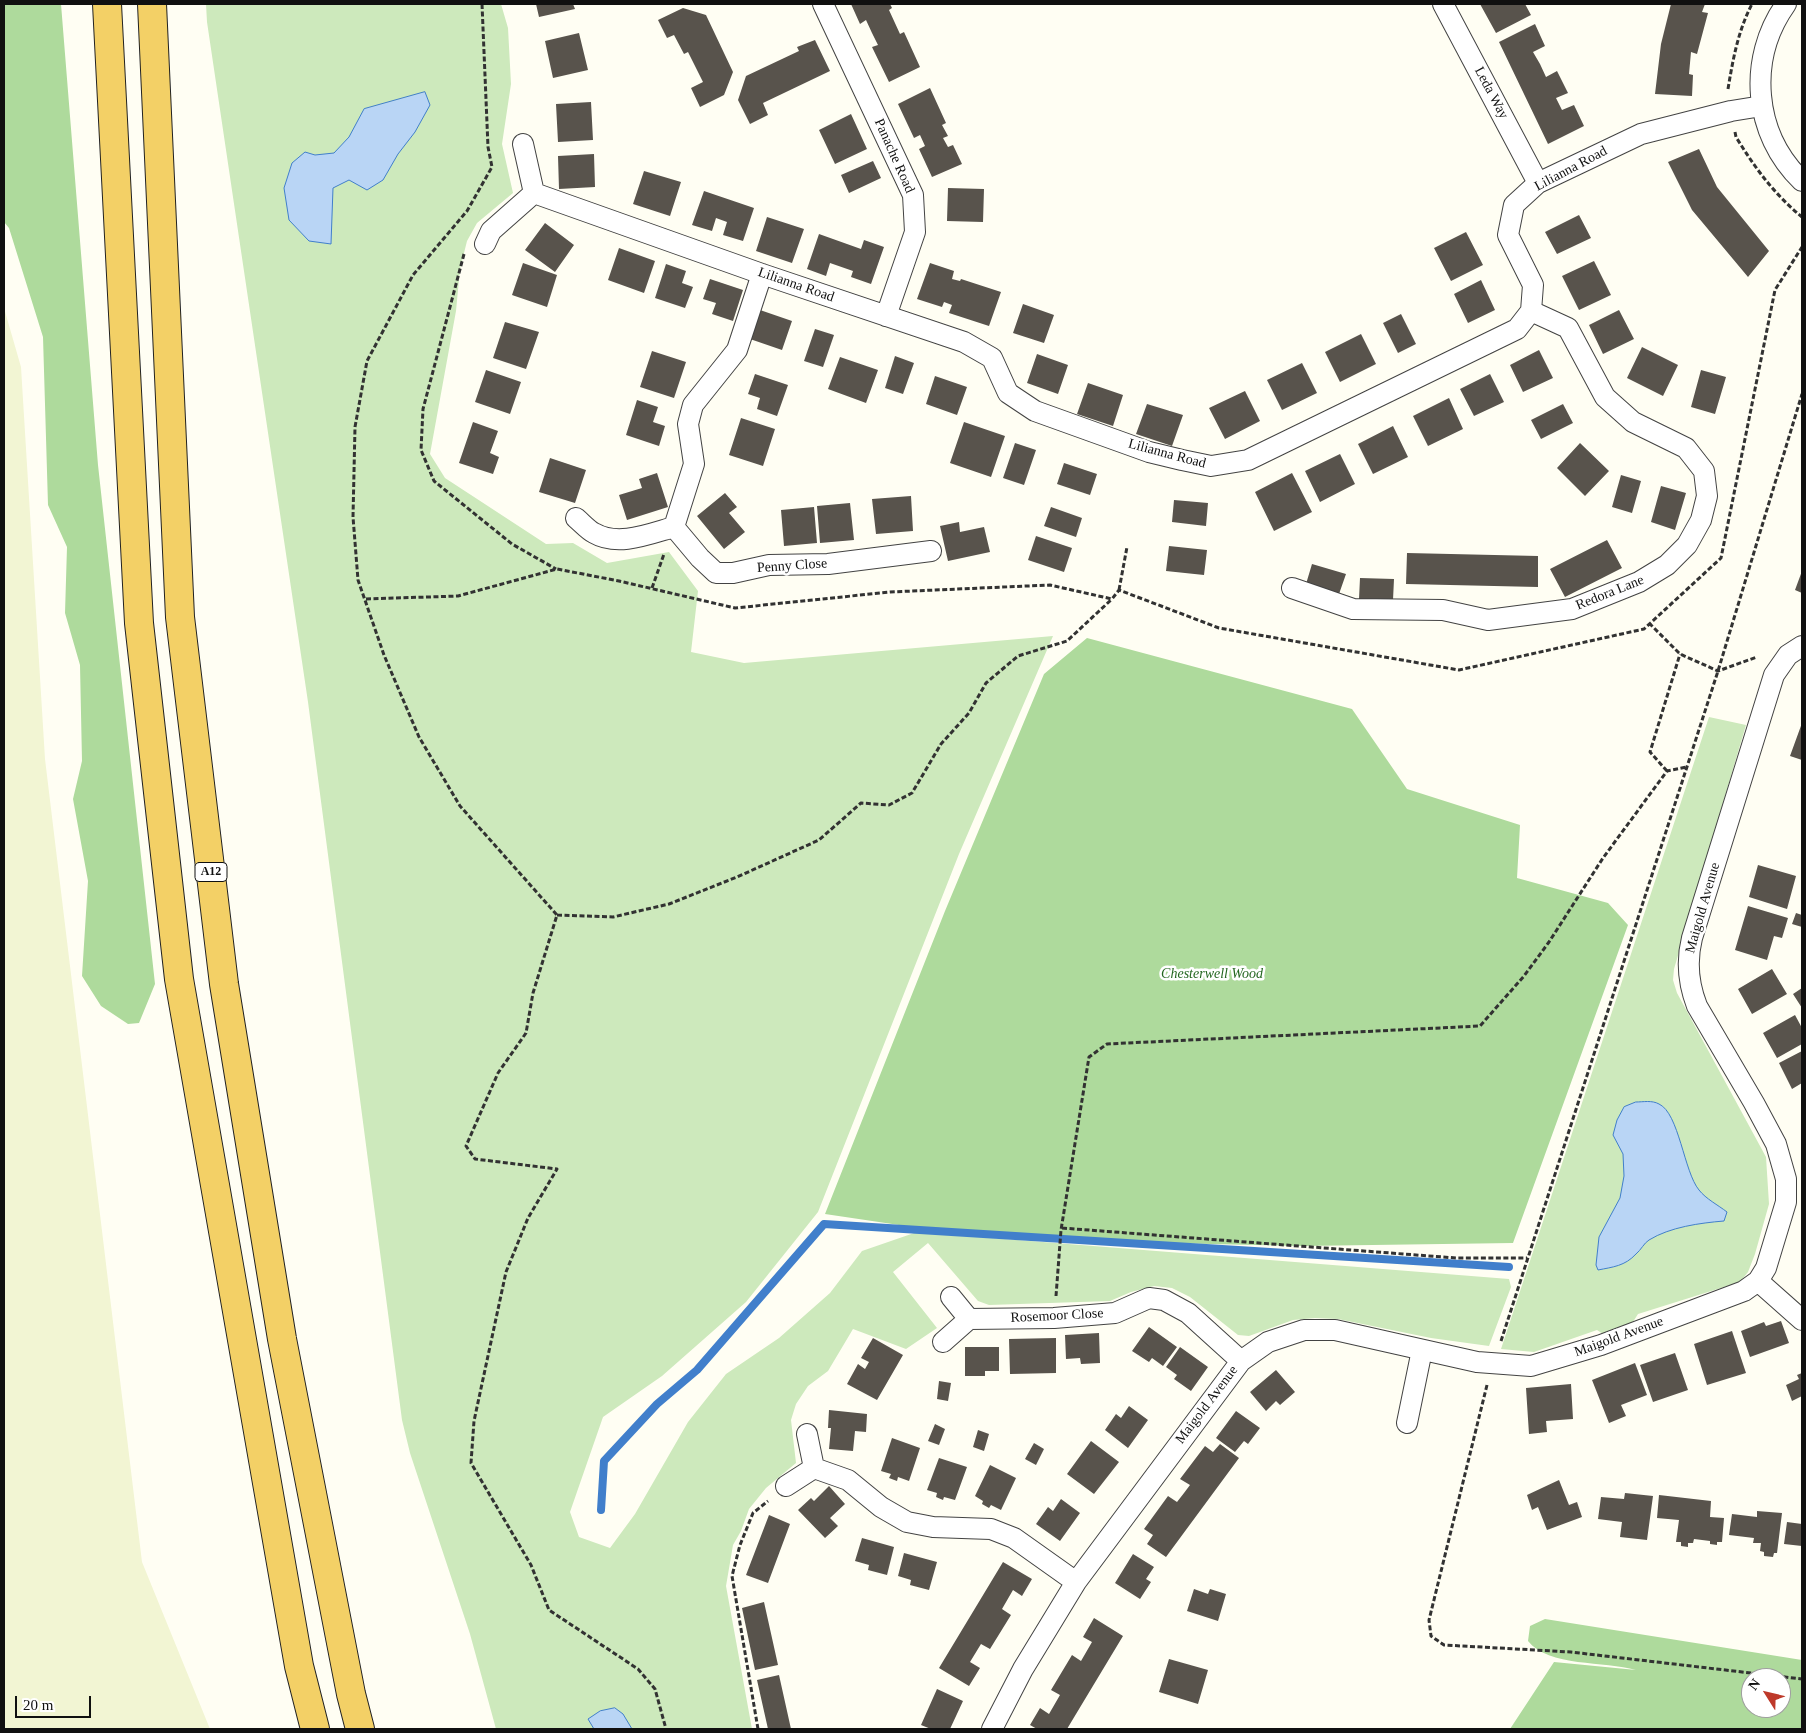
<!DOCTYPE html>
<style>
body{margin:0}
#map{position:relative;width:1806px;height:1733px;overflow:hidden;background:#fffef3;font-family:"Times New Roman",serif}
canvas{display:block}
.frame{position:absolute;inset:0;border:5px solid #101010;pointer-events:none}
.north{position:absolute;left:1741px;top:1668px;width:50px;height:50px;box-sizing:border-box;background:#fff;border:1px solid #9f9f9f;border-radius:50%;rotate:306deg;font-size:14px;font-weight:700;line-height:20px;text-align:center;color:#101010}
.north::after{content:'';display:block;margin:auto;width:18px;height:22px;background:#be392a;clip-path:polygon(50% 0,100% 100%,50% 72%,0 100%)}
.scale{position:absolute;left:15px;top:1696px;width:76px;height:22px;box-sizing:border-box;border:2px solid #101010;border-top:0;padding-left:6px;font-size:15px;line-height:18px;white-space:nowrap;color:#101010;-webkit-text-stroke:4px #fff;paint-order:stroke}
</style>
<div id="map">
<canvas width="1806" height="1733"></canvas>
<div class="frame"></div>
<div class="north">N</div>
<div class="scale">20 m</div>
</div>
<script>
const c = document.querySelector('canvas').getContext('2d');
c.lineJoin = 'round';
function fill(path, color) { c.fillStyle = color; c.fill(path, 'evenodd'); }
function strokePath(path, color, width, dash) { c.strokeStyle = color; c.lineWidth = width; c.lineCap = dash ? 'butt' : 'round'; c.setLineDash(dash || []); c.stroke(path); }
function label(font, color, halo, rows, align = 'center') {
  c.font = font + ' "Times New Roman",serif'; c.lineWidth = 5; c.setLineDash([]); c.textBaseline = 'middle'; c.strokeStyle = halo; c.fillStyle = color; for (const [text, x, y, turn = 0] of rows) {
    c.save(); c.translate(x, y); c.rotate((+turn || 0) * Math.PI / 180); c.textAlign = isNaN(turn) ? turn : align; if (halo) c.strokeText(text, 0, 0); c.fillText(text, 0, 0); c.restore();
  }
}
fill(new Path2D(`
 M 4,308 L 21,367 L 45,759 L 142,1562 L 210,1729 L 4,1729 Z`), '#f2f5d3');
fill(new Path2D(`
 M 206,4 L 501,4 L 508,28 L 511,84 L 502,144 L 513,193 L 477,223 L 467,241 L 460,269 L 456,311 L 430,454 L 445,478 L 546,544 L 573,543 L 607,563 L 669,552 L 698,591 L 691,652 L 744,663 L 1053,636 L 959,854 L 818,1212 L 746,1302 L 662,1376 L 603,1417 L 570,1512 L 579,1537 L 610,1548 L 635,1514 L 688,1422 L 726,1374 L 779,1338 L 830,1293 L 862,1251 L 917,1232 L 1509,1279 L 1511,1287 L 1489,1346 L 1431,1338 L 1338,1319 L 1315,1318 L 1293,1320 L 1249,1336 L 1238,1335 L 1190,1297 L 1172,1288 L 1154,1286 L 1131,1292 L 1110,1301 L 989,1305 L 978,1301 L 928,1243 L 893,1272 L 937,1328 L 906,1349 L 853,1329 L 828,1371 L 808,1386 L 796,1404 L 791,1420 L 796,1463 L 766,1488 L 749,1509 L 741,1531 L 733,1545 L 726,1586 L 752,1729 L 496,1729 L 470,1634 L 410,1453 L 402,1420 L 308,702 L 207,22 Z
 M 1709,717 L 1746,725 L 1674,969 L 1673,980 L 1677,993 L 1766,1157 L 1769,1204 L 1755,1254 L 1748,1272 L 1740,1282 L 1638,1314 L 1631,1325 L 1603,1334 L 1597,1330 L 1534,1352 L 1501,1349 Z`), '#cde9bc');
fill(new Path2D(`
 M 4,4 L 61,4 L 98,465 L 155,984 L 139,1023 L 128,1024 L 101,1006 L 82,976 L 88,881 L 73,799 L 82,761 L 80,665 L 65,613 L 67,547 L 48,505 L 43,337 L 9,228 L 4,222 Z
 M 1087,638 L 1352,709 L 1407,789 L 1520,825 L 1517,878 L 1608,903 L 1628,925 L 1513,1243 L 1302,1246 L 1120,1242 L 926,1229 L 825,1214 L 945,911 L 1044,674 Z
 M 1545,1619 L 1802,1660 L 1802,1729 L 1510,1729 L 1554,1662 L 1636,1670 C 1605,1661 1548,1667 1528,1641 L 1530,1626 ZM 1751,1678 L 1781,1678 L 1781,1708 L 1751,1708 Z`), '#aeda9c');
const water = new Path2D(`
 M 425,92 L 430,105 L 415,132 L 398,154 L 383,180 L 367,190 L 349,180 L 333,188 L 331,244 L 309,241 L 289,220 L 284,188 L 292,163 L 305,152 L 315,155 L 334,153 L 349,137 L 364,109 Z
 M 1636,1102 C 1643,1102 1652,1100 1659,1104 C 1679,1113 1684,1172 1699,1190 C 1706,1199 1718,1205 1727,1212 L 1724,1221 C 1700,1223 1670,1227 1649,1240 C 1644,1243 1641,1250 1636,1254 C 1625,1266 1613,1267 1598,1270 L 1596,1265 L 1599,1237 L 1620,1198 L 1624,1176 L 1623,1154 L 1613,1135 L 1617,1120 L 1624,1107 Z
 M 615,1708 L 623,1714 L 632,1729 L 594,1729 L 588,1719 L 600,1711 Z`);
fill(water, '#b9d5f5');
strokePath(water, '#417fcb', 1);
strokePath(new Path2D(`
 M 601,1510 L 604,1461 L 657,1404 L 697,1370 L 824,1224 L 1509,1267`), '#417fcb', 8);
fill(new Path2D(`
 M 536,4 L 573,4 L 575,9 L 539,17 Z
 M 851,4 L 890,4 L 892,8 L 889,10 L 900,34 L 904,32 L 920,67 L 889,82 L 872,47 L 878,45 L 872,33 L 866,20 L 860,24 Z
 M 1480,4 L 1525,4 L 1531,15 L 1496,33 Z
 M 1671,4 L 1705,4 L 1702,12 L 1708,13 L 1697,54 L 1691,52 L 1689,74 L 1693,75 L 1692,96 L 1655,94 L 1661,44 Z
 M 683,8 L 706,15 L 733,72 L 724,95 L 700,107 L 691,88 L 703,82 L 688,52 L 684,54 L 674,35 L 667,38 L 658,20 Z
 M 1535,24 L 1545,46 L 1533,52 L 1540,64 L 1546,77 L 1557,71 L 1568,93 L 1556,98 L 1562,110 L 1574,105 L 1584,126 L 1548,144 L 1499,42 Z
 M 579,33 L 588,70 L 553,78 L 545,41 Z
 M 815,40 L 830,71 L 763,103 L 768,115 L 750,124 L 738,100 L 746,76 L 799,51 L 797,47 Z
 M 930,88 L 946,123 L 942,125 L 948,136 L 943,138 L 948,147 L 953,145 L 962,164 L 932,177 L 919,149 L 925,146 L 920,135 L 914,138 L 898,104 Z
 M 591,102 L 593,140 L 558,142 L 556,104 Z
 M 851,114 L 867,149 L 835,164 L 819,130 Z
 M 1699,149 L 1717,187 L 1769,251 L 1748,277 L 1692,210 L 1668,162 Z
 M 594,154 L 595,187 L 559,189 L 558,156 Z
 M 873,161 L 881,178 L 849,193 L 841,175 Z
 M 644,171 L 681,182 L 670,216 L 633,204 Z
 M 948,188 L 984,189 L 983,222 L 947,221 Z
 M 704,191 L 754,208 L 743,241 L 723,235 L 727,222 L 716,218 L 712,231 L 692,225 Z
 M 1579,215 L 1591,238 L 1557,254 L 1545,232 Z
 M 767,217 L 804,229 L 792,263 L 756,251 Z
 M 545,223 L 574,245 L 555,272 L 525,250 Z
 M 1466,232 L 1483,265 L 1451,281 L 1434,248 Z
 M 819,234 L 861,249 L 864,240 L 884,247 L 871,284 L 851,277 L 853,271 L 830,263 L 826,276 L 807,269 Z
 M 619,248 L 655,261 L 644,293 L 608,280 Z
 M 1594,261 L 1611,295 L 1579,310 L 1562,276 Z
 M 523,263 L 557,275 L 547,307 L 512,295 Z
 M 930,263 L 954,271 L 952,279 L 960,281 L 961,279 L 1001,292 L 989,326 L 949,313 L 952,305 L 944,302 L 942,307 L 917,299 Z
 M 666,264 L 686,271 L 682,283 L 693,287 L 685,308 L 655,298 Z
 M 710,279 L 743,290 L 733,321 L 712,314 L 716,303 L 703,299 Z
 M 1481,280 L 1495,310 L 1468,323 L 1454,294 Z
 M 1023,304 L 1054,315 L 1044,343 L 1013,333 Z
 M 760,310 L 792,321 L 782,350 L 750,339 Z
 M 1619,310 L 1634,339 L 1603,354 L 1589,325 Z
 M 1401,314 L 1416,344 L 1398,353 L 1383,323 Z
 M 505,322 L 539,332 L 526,369 L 493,358 Z
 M 815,329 L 834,335 L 823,367 L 804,361 Z
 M 1361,334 L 1376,364 L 1340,382 L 1325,352 Z
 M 1642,347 L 1678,365 L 1663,396 L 1627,378 Z
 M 1539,350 L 1553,378 L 1523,392 L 1510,365 Z
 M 652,351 L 686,362 L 674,398 L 640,387 Z
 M 1037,354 L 1068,365 L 1058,394 L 1027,383 Z
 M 895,356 L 914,363 L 903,394 L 885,388 Z
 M 840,357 L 878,370 L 866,403 L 828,389 Z
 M 1302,363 L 1317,393 L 1282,410 L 1267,380 Z
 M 486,370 L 521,382 L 510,414 L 475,402 Z
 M 1701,370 L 1726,377 L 1715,414 L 1691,407 Z
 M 755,374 L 788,385 L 777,416 L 757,409 L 760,398 L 748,394 Z
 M 1490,374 L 1504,402 L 1474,416 L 1460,389 Z
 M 935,376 L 967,387 L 957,415 L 926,404 Z
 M 1088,383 L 1123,395 L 1113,426 L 1077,414 Z
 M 1245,391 L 1260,421 L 1225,439 L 1209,408 Z
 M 1449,398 L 1463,429 L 1428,446 L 1413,416 Z
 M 637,400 L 658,407 L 653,422 L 665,426 L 659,446 L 626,435 Z
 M 1147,404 L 1183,415 L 1172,446 L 1136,434 Z
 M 1563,404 L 1573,423 L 1541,439 L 1531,420 Z
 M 741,418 L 775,429 L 763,466 L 729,455 Z
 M 473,422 L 498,431 L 490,453 L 499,457 L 493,474 L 459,463 Z
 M 964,422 L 1005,436 L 991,477 L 950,463 Z
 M 1393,426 L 1408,457 L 1373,474 L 1358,444 Z
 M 1015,443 L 1036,450 L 1024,485 L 1003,478 Z
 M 1580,443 L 1609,471 L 1585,496 L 1557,468 Z
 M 1340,454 L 1355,484 L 1320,502 L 1305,471 Z
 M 550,458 L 586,470 L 575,503 L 539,492 Z
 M 1064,463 L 1097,474 L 1090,495 L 1057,484 Z
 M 657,473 L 668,507 L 627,520 L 619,495 L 642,488 L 639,479 Z
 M 1292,473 L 1312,512 L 1274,531 L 1255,492 Z
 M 1621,475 L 1641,481 L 1632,513 L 1612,507 Z
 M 1661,486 L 1686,493 L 1675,530 L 1651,522 Z
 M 725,493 L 737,507 L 729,513 L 745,532 L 724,549 L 697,516 Z
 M 911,496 L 913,531 L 876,534 L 872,499 Z
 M 1174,500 L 1208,503 L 1206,526 L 1172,522 Z
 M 850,503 L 854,540 L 820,543 L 817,506 Z
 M 814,507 L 817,543 L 784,546 L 781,510 Z
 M 1051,507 L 1082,518 L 1076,537 L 1044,526 Z
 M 959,522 L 960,532 L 984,527 L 990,552 L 948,561 L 940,526 Z
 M 1036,536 L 1072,548 L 1064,572 L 1028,560 Z
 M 1607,540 L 1622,568 L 1565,597 L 1550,569 Z
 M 1169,546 L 1207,550 L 1204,575 L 1166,571 Z
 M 1407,553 L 1538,556 L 1538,587 L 1406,584 Z
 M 1312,564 L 1346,574 L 1339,594 L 1306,584 Z
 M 1802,571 L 1802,593 L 1795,590 Z
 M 1360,578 L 1394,579 L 1393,600 L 1359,599 Z
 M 1802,723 L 1802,760 L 1790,756 Z
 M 1758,865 L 1796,876 L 1787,909 L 1749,897 Z
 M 1748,906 L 1788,918 L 1782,938 L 1774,936 L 1767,960 L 1735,950 Z
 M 1796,913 L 1802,915 L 1802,927 L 1792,924 Z
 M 1772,969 L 1787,994 L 1752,1014 L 1738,989 Z
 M 1802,988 L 1802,1008 L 1793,994 Z
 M 1795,1015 L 1802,1028 L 1802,1044 L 1777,1058 L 1763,1033 Z
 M 1802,1051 L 1802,1083 L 1792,1089 L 1779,1063 Z
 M 1781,1321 L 1789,1343 L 1750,1357 L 1741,1331 L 1764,1322 L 1766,1326 Z
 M 1149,1327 L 1177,1347 L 1163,1366 L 1152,1358 L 1149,1362 L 1132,1351 Z
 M 1732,1331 L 1746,1373 L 1707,1385 L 1694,1344 Z
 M 1099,1333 L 1100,1363 L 1081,1364 L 1080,1358 L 1066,1359 L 1065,1335 Z
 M 873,1338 L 903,1355 L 877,1400 L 847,1384 L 858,1364 L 865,1369 L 869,1362 L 861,1358 Z
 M 1056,1338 L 1056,1373 L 1010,1374 L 1009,1339 Z
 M 965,1347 L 999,1347 L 999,1371 L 985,1371 L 985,1376 L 965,1376 Z
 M 1180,1347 L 1208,1367 L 1191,1391 L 1174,1379 L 1177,1375 L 1166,1367 Z
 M 1675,1353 L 1688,1390 L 1653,1402 L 1640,1365 Z
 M 1635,1363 L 1647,1395 L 1621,1405 L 1626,1416 L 1609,1423 L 1592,1380 Z
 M 1276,1370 L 1295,1392 L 1280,1405 L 1276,1401 L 1266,1411 L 1250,1392 Z
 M 1802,1373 L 1802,1396 L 1792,1401 L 1786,1385 L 1799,1379 L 1797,1375 Z
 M 939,1381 L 951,1383 L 948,1401 L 937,1399 Z
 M 1571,1384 L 1573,1419 L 1546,1421 L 1547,1432 L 1529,1434 L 1526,1388 Z
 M 1129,1406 L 1148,1420 L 1128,1448 L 1105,1430 L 1116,1414 L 1121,1418 Z
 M 829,1410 L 867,1414 L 866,1432 L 855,1431 L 853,1451 L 829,1449 L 831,1428 L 828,1428 Z
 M 1236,1411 L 1260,1428 L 1248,1444 L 1244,1441 L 1235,1452 L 1216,1438 Z
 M 935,1424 L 945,1429 L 939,1445 L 928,1441 Z
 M 978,1430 L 989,1434 L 984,1451 L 973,1447 Z
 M 892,1438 L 920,1448 L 909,1481 L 898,1477 L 897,1481 L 889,1478 L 891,1474 L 881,1471 Z
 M 1091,1441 L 1119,1462 L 1094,1494 L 1067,1474 Z
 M 1034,1443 L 1044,1449 L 1036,1465 L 1025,1459 Z
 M 1220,1444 L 1239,1458 L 1166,1557 L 1147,1544 L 1153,1535 L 1144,1529 L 1168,1496 L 1177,1502 L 1184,1493 L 1190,1485 L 1180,1479 L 1205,1446 L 1213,1452 Z
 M 939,1458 L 967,1467 L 955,1500 L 944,1497 L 943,1500 L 936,1497 L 937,1493 L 927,1490 Z
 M 990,1465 L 1016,1478 L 1001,1510 L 991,1505 L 989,1508 L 982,1504 L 983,1501 L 975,1496 Z
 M 1559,1480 L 1569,1505 L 1577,1502 L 1582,1517 L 1547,1530 L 1538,1507 L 1532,1510 L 1527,1495 Z
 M 829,1486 L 845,1504 L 830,1518 L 838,1526 L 825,1538 L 798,1510 L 811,1498 L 814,1501 Z
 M 1625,1493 L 1653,1496 L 1647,1540 L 1620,1537 L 1622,1522 L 1598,1519 L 1601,1497 L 1624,1499 Z
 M 1659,1495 L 1711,1501 L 1710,1517 L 1724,1518 L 1722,1542 L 1717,1542 L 1717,1545 L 1710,1544 L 1710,1541 L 1694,1539 L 1693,1543 L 1688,1543 L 1688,1547 L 1681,1546 L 1681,1542 L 1676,1542 L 1679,1520 L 1657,1518 Z
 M 1061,1499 L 1080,1513 L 1060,1541 L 1036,1524 L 1048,1507 L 1053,1511 Z
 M 1757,1511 L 1782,1513 L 1777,1553 L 1774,1553 L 1773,1557 L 1764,1556 L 1764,1552 L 1760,1551 L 1761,1543 L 1753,1543 L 1754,1538 L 1729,1535 L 1732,1514 L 1757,1517 Z
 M 769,1515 L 790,1524 L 768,1583 L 746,1575 Z
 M 1787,1522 L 1802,1524 L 1802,1546 L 1784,1544 Z
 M 862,1538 L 894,1547 L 887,1575 L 868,1570 L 869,1565 L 855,1561 Z
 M 904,1553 L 937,1562 L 929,1590 L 910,1585 L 911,1580 L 898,1576 Z
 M 1133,1554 L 1154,1567 L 1146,1579 L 1151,1582 L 1140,1599 L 1115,1583 Z
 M 1003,1562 L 1032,1579 L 1022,1596 L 1013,1590 L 1002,1609 L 1011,1615 L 990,1649 L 981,1644 L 970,1662 L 980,1668 L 969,1686 L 939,1668 Z
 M 1194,1589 L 1208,1594 L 1210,1589 L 1226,1594 L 1218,1621 L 1187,1611 Z
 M 764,1602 L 778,1665 L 755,1670 L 742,1608 Z
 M 1094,1618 L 1123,1636 L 1067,1729 L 1037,1729 L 1030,1725 L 1040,1708 L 1049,1714 L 1060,1695 L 1051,1690 L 1072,1655 L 1081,1661 L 1092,1642 L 1083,1637 Z
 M 1169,1659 L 1208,1670 L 1198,1704 L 1159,1692 Z
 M 779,1675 L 791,1729 L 768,1729 L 757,1680 Z
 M 937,1689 L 963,1701 L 950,1729 L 931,1729 L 921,1725 Z`), '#58534c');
const minor = new Path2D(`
 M 823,4 L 913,195 L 915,232 L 886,316
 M 1443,4 L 1538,183
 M 1786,4 C 1747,59 1753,134 1802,181
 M 523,144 L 534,193
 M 534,193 L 762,274 L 964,342 L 992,358 L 1008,393 L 1035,411 L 1149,452 L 1182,460 L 1211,466 L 1248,460 L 1517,329 L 1531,311 L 1533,285 L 1508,235 L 1514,205 L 1538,183 L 1641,134 L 1731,111 L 1762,106
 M 485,244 L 491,231 L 534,193
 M 576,518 C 582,523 588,530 594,533 C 618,547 649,534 674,527 L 700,558 L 716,573 L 733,573 L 769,565 L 828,564 L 931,551
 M 674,527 L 694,464 L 688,424 L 693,405 L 737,350 L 762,274
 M 1292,588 L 1353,609 L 1443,610 L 1488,620 L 1572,609 L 1639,582 L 1667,565 L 1687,545 L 1701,520 L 1707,496 L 1704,471 L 1686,448 L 1633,422 L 1605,397 L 1568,328 L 1531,311
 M 1758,1281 L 1802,1320
 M 951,1297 L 969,1319
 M 943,1342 L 969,1319 L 1054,1318 L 1115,1313 L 1149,1298 L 1164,1300 L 1188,1313 L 1241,1361
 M 1407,1423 L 1422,1350
 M 807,1434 L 814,1468 L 848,1480 L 881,1507 L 907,1522 L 933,1527 L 991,1529 L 1014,1538 L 1076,1582
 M 786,1486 L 814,1468
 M 992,1729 L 1023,1669 L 1076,1582 L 1241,1361 L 1268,1342 L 1304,1330 L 1335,1330 L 1477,1362 L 1531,1366 L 1601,1345 L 1744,1291 L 1758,1281 L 1766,1268 L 1786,1202 L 1786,1179 L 1776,1144 L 1754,1103 L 1697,1006 C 1688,983 1686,962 1692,938 L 1774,675 L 1788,655 L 1802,646`);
const trunk = new Path2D(`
 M 107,4 L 139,623 L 179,979 L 299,1666 L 315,1729
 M 152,4 L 180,617 L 224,984 L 282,1339 L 351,1694 L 360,1729`);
strokePath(minor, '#434343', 22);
strokePath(trunk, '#212121', 30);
strokePath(new Path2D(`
 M 482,4 L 488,147 L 492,167 L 467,211 L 413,275 L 367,361 L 355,427 L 353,517 L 358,580 L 384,655 L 419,737 L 460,806 L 557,915 L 533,993 L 526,1033 L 498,1073 L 466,1146 L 475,1159 L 557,1169 L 528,1218 L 506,1272 L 474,1421 L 471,1463 L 531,1565 L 549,1610 L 638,1669 L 655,1689 L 666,1729
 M 1728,89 C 1733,59 1738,31 1752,4
 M 1735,132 L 1736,137 C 1755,168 1774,194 1802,217
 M 464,254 L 423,409 L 421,450 L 434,481 L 512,544 L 556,569
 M 652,588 L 664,554
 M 1119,590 L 1127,547
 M 366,599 L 458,596 L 557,569 L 619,581 L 735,608 L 890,592 L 1050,585 L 1112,599 L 1119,590 L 1219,628 L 1459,670 L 1644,629 L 1721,558 L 1775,290 L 1802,247
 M 1649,623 L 1680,654 L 1718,671 L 1757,657
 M 1667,771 L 1650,752 L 1680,654
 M 557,915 L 613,917 L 669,904 L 737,877 L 819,840 L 861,803 L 889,805 L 912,793 L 941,744 L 969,713 L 986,683 L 1018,656 L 1067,641 L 1112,599
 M 1062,1228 L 1456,1258 L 1527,1258
 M 1056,1296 L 1061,1230 L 1089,1057 L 1107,1044 L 1480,1026 L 1524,976 L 1549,942 L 1603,858 L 1667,771 L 1687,767
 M 1501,1341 L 1718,671 L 1802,394
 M 1487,1385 L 1429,1620 L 1431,1636 L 1444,1645 L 1571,1652 L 1802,1679
 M 758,1729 L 732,1576 L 740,1545 L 753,1513 L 768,1501`), '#323232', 3, [5, 2.5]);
strokePath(minor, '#fff', 20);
strokePath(trunk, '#f3d066', 28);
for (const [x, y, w] of [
 [211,872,32]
]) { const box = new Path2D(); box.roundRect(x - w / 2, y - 9.5, w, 19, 4); c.fillStyle = '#fff'; c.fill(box); strokePath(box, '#101010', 1); }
label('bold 12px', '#101010', null, [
 ["A12",211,872]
]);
label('14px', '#101010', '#fff', [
 ["Leda Way",1491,93,62],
 ["Panache Road",894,156,66],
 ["Lilianna Road",1571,169,-28],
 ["Lilianna Road",796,285,19],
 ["Lilianna Road",1167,454,15],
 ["Penny Close",792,566,-4],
 ["Redora Lane",1610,593,-22],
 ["Maigold Avenue",1703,908,-74],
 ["Rosemoor Close",1057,1316,-3],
 ["Maigold Avenue",1619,1337,-20],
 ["Maigold Avenue",1207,1405,-53]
]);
label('italic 14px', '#246720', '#fff', [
 ["Chesterwell Wood",1212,974]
]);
</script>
